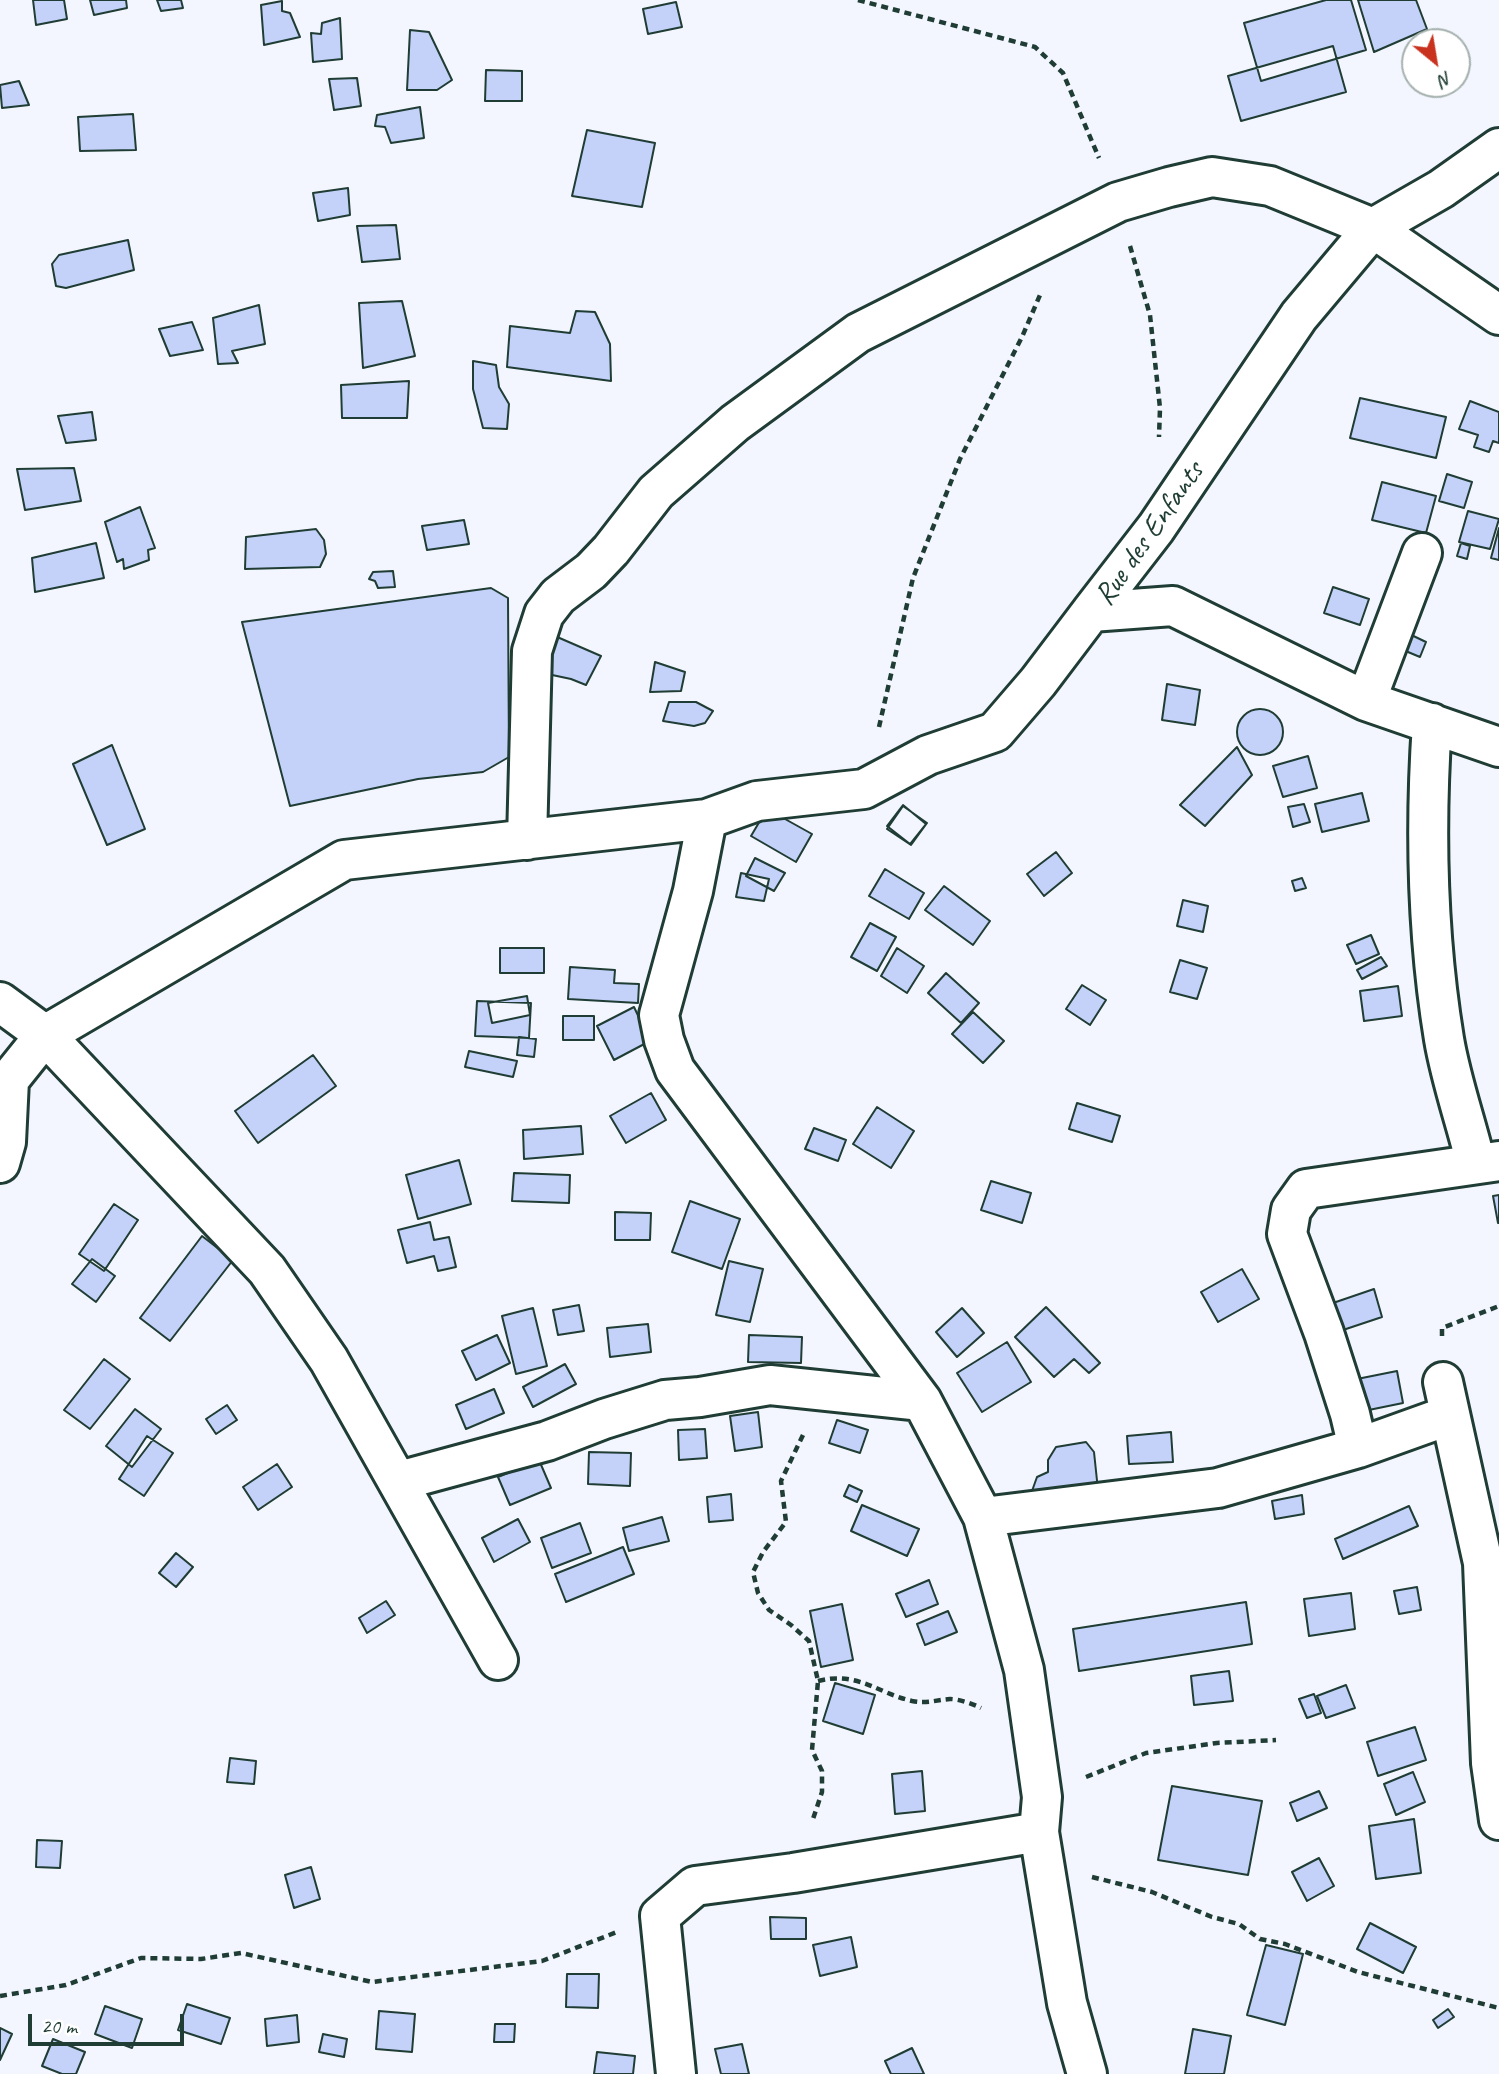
<!DOCTYPE html>
<style>
body{margin:0}
#map{position:relative;width:1499px;height:2074px;overflow:hidden;background:#f3f6fe;font-family:Caveat,sans-serif}
canvas{display:block}
.north{position:absolute;left:1401px;top:28px;width:70px;height:70px;box-sizing:border-box;background:#fff;border:2px solid #a5b1ae;border-radius:50%;rotate:150deg;font-size:19px;font-weight:700;line-height:28px;text-align:center;color:#1f3d34}
.north::after{content:'';display:block;margin:auto;width:24px;height:32px;background:#c8321e;clip-path:polygon(50% 0,100% 100%,50% 72%,0 100%)}
.scale{position:absolute;left:28px;top:2014px;width:156px;height:32px;box-sizing:border-box;border:4px solid #1f3d34;border-top:0;padding-left:9px;font-size:21px;line-height:24px;white-space:nowrap;color:#1f3d34;-webkit-text-stroke:5px #fff;paint-order:stroke}
</style>
<div id="map">
<canvas width="1499" height="2074"></canvas>
<div class="north">N</div>
<div class="scale">20 m</div>
</div>
<script>
const c = document.querySelector('canvas').getContext('2d');
c.lineJoin = 'round';
function fill(path, color) { c.fillStyle = color; c.fill(path, 'evenodd'); }
function strokePath(path, color, width, dash) { c.strokeStyle = color; c.lineWidth = width; c.lineCap = dash ? 'butt' : 'round'; c.setLineDash(dash || []); c.stroke(path); }
function label(font, color, halo, rows, align = 'center') {
  c.font = font + ' Caveat,sans-serif'; c.lineWidth = 5; c.setLineDash([]); c.textBaseline = 'middle'; c.strokeStyle = halo; c.fillStyle = color; for (const [text, x, y, turn = 0] of rows) {
    c.save(); c.translate(x, y); c.rotate((+turn || 0) * Math.PI / 180); c.textAlign = isNaN(turn) ? turn : align; if (halo) c.strokeText(text, 0, 0); c.fillText(text, 0, 0); c.restore();
  }
}
const building = new Path2D(`
 M 33,0 L 64,0 L 67,19 L 36,25 Z
 M 90,0 L 126,0 L 127,8 L 94,15 Z
 M 157,0 L 181,0 L 183,8 L 161,11 Z
 M 1326,0 L 1351,0 L 1366,50 L 1261,81 L 1244,23 Z
 M 1358,0 L 1416,0 L 1427,29 L 1374,52 Z
 M 282,1 L 282,11 L 290,13 L 300,37 L 264,45 L 261,5 Z
 M 676,2 L 682,27 L 648,34 L 643,9 Z
 M 340,18 L 342,59 L 313,62 L 311,33 L 321,34 L 322,23 Z
 M 410,30 L 429,32 L 452,80 L 437,90 L 407,90 Z
 M 1333,46 L 1346,92 L 1241,121 L 1228,76 Z
 M 486,70 L 522,71 L 522,101 L 485,101 Z
 M 357,78 L 361,106 L 334,110 L 329,79 Z
 M 19,81 L 29,105 L 2,108 L 0,85 Z
 M 420,107 L 424,138 L 391,143 L 385,127 L 375,126 L 377,115 Z
 M 133,114 L 136,150 L 80,151 L 78,117 Z
 M 587,130 L 655,143 L 642,207 L 572,196 Z
 M 348,188 L 350,215 L 318,221 L 313,193 Z
 M 396,225 L 400,259 L 362,262 L 357,226 Z
 M 128,240 L 134,270 L 66,288 L 56,286 L 52,264 L 59,255 Z
 M 402,301 L 415,356 L 363,368 L 359,303 Z
 M 259,305 L 265,344 L 232,351 L 238,363 L 218,364 L 213,318 Z
 M 576,311 L 595,312 L 610,344 L 611,381 L 507,367 L 510,326 L 570,333 Z
 M 192,322 L 203,350 L 170,356 L 159,329 Z
 M 473,361 L 496,365 L 499,387 L 509,404 L 507,429 L 483,428 L 473,389 Z
 M 409,381 L 407,418 L 342,418 L 341,385 Z
 M 1360,398 L 1446,417 L 1436,458 L 1350,438 Z
 M 1470,401 L 1499,412 L 1499,443 L 1493,441 L 1489,452 L 1474,447 L 1478,435 L 1459,429 Z
 M 92,412 L 96,440 L 66,443 L 58,416 Z
 M 74,468 L 81,501 L 25,510 L 17,469 Z
 M 1447,474 L 1472,482 L 1464,508 L 1439,501 Z
 M 1382,482 L 1436,496 L 1426,533 L 1372,520 Z
 M 140,507 L 155,548 L 148,550 L 149,560 L 124,569 L 123,559 L 117,562 L 105,522 Z
 M 1468,511 L 1499,519 L 1490,549 L 1459,542 Z
 M 464,520 L 469,544 L 427,550 L 422,526 Z
 M 1499,528 L 1499,560 L 1491,558 Z
 M 316,529 L 324,540 L 326,554 L 320,567 L 245,569 L 246,537 Z
 M 96,543 L 104,578 L 35,592 L 32,558 Z
 M 1461,543 L 1470,546 L 1467,559 L 1457,556 Z
 M 393,571 L 395,587 L 378,588 L 375,581 L 369,579 L 373,572 Z
 M 1333,587 L 1369,599 L 1360,625 L 1324,613 Z
 M 491,588 L 508,598 L 509,757 L 483,772 L 418,779 L 290,806 L 242,622 Z
 M 1403,631 L 1426,642 L 1420,657 L 1396,647 Z
 M 548,633 L 601,656 L 586,685 L 571,679 L 538,672 Z
 M 655,662 L 685,672 L 681,691 L 650,692 Z
 M 1167,684 L 1200,690 L 1195,725 L 1162,720 Z
 M 669,702 L 696,702 L 713,711 L 705,723 L 694,726 L 663,721 Z
 M1237 732a23 23 0 1 1 46 0a23 23 0 1 1-46 0Z
 M 112,745 L 145,829 L 107,845 L 73,764 Z
 M 1237,747 L 1252,775 L 1205,826 L 1180,805 Z
 M 1308,756 L 1317,788 L 1283,797 L 1273,766 Z
 M 1362,793 L 1369,821 L 1322,832 L 1315,804 Z
 M 1304,804 L 1310,822 L 1293,827 L 1288,807 Z
 M 903,805 L 926,824 L 910,844 L 887,826 Z
 M 903,806 L 927,823 L 911,845 L 887,829 Z
 M 767,809 L 812,834 L 796,862 L 751,836 Z
 M 1056,852 L 1072,873 L 1044,896 L 1027,874 Z
 M 755,858 L 785,873 L 774,891 L 746,876 Z
 M 885,869 L 924,893 L 909,919 L 869,896 Z
 M 741,873 L 769,879 L 764,901 L 736,897 Z
 M 1302,878 L 1306,888 L 1295,891 L 1292,881 Z
 M 944,886 L 990,921 L 973,945 L 925,910 Z
 M 1183,900 L 1208,906 L 1203,932 L 1177,926 Z
 M 870,923 L 896,937 L 877,971 L 851,957 Z
 M 1371,935 L 1379,954 L 1356,964 L 1347,945 Z
 M 500,948 L 544,948 L 544,973 L 500,973 Z
 M 897,948 L 924,966 L 907,993 L 881,976 Z
 M 1381,957 L 1387,966 L 1362,979 L 1357,970 Z
 M 1180,960 L 1207,968 L 1197,999 L 1170,992 Z
 M 570,967 L 615,970 L 614,983 L 639,984 L 638,1003 L 568,999 Z
 M 946,973 L 979,1003 L 961,1023 L 928,993 Z
 M 1082,985 L 1106,1000 L 1090,1025 L 1066,1009 Z
 M 1398,986 L 1402,1016 L 1364,1021 L 1360,991 Z
 M 527,996 L 530,1015 L 492,1023 L 488,1003 Z
 M 477,1001 L 531,1003 L 529,1038 L 475,1036 Z
 M 634,1007 L 650,1041 L 614,1060 L 597,1026 Z
 M 973,1012 L 1004,1041 L 983,1063 L 952,1034 Z
 M 563,1016 L 594,1016 L 594,1040 L 563,1040 Z
 M 519,1037 L 536,1039 L 534,1057 L 517,1055 Z
 M 469,1051 L 517,1061 L 513,1077 L 465,1067 Z
 M 313,1055 L 336,1086 L 258,1143 L 235,1111 Z
 M 651,1093 L 666,1120 L 626,1143 L 610,1116 Z
 M 1077,1103 L 1120,1116 L 1112,1142 L 1069,1129 Z
 M 877,1107 L 914,1131 L 891,1168 L 853,1144 Z
 M 581,1126 L 583,1154 L 524,1159 L 523,1130 Z
 M 814,1128 L 846,1140 L 838,1161 L 805,1149 Z
 M 459,1160 L 471,1204 L 418,1219 L 406,1175 Z
 M 514,1173 L 570,1175 L 569,1203 L 512,1201 Z
 M 991,1181 L 1031,1193 L 1022,1223 L 981,1210 Z
 M 1499,1195 L 1499,1223 L 1498,1223 L 1493,1196 Z
 M 690,1201 L 740,1219 L 722,1269 L 672,1252 Z
 M 114,1204 L 138,1220 L 104,1271 L 79,1254 Z
 M 615,1212 L 651,1213 L 650,1240 L 615,1240 Z
 M 430,1222 L 434,1240 L 449,1237 L 456,1267 L 438,1271 L 434,1256 L 407,1263 L 398,1230 Z
 M 202,1236 L 233,1260 L 170,1341 L 140,1318 Z
 M 92,1259 L 115,1276 L 96,1302 L 72,1284 Z
 M 729,1261 L 763,1269 L 750,1322 L 716,1315 Z
 M 1242,1269 L 1259,1299 L 1218,1322 L 1201,1292 Z
 M 1374,1289 L 1382,1317 L 1343,1330 L 1333,1303 Z
 M 579,1305 L 584,1331 L 558,1335 L 553,1310 Z
 M 1046,1307 L 1100,1363 L 1089,1373 L 1074,1359 L 1054,1377 L 1015,1337 Z
 M 533,1308 L 547,1366 L 516,1374 L 502,1316 Z
 M 962,1308 L 984,1333 L 957,1357 L 936,1332 Z
 M 648,1324 L 651,1352 L 610,1357 L 607,1328 Z
 M 497,1335 L 510,1363 L 476,1380 L 462,1351 Z
 M 749,1335 L 802,1337 L 801,1363 L 748,1362 Z
 M 1007,1342 L 1031,1382 L 982,1412 L 957,1373 Z
 M 104,1359 L 130,1379 L 90,1429 L 64,1410 Z
 M 565,1364 L 576,1384 L 533,1407 L 523,1387 Z
 M 1397,1371 L 1403,1403 L 1359,1412 L 1352,1380 Z
 M 494,1389 L 504,1413 L 466,1429 L 456,1405 Z
 M 227,1405 L 237,1420 L 216,1434 L 206,1419 Z
 M 135,1409 L 161,1429 L 132,1467 L 106,1446 Z
 M 758,1412 L 762,1447 L 735,1451 L 730,1416 Z
 M 837,1420 L 868,1430 L 860,1453 L 829,1443 Z
 M 705,1429 L 707,1458 L 679,1460 L 678,1430 Z
 M 1171,1432 L 1173,1462 L 1129,1464 L 1127,1436 Z
 M 147,1436 L 173,1453 L 144,1496 L 119,1479 Z
 M 1086,1442 L 1094,1452 L 1098,1490 L 1039,1497 L 1032,1491 L 1037,1477 L 1048,1472 L 1048,1460 L 1056,1447 Z
 M 589,1452 L 631,1453 L 630,1486 L 588,1484 Z
 M 539,1460 L 551,1488 L 510,1505 L 498,1477 Z
 M 277,1464 L 292,1487 L 258,1510 L 243,1487 Z
 M 849,1485 L 862,1491 L 857,1502 L 844,1496 Z
 M 731,1494 L 733,1520 L 709,1522 L 707,1497 Z
 M 1302,1495 L 1304,1514 L 1275,1519 L 1272,1501 Z
 M 862,1505 L 919,1529 L 907,1556 L 851,1531 Z
 M 1409,1506 L 1418,1526 L 1343,1559 L 1335,1539 Z
 M 662,1517 L 669,1541 L 629,1551 L 623,1528 Z
 M 518,1519 L 530,1542 L 494,1562 L 482,1538 Z
 M 580,1523 L 591,1553 L 552,1568 L 541,1538 Z
 M 623,1547 L 634,1574 L 566,1602 L 555,1574 Z
 M 176,1553 L 193,1567 L 176,1587 L 159,1573 Z
 M 929,1580 L 938,1604 L 906,1617 L 896,1594 Z
 M 1417,1587 L 1421,1610 L 1399,1614 L 1394,1591 Z
 M 1351,1593 L 1355,1629 L 1309,1636 L 1304,1599 Z
 M 386,1601 L 395,1615 L 367,1633 L 359,1618 Z
 M 1246,1602 L 1252,1644 L 1079,1671 L 1073,1629 Z
 M 842,1604 L 853,1660 L 821,1667 L 810,1611 Z
 M 948,1611 L 957,1632 L 925,1645 L 917,1624 Z
 M 1229,1671 L 1233,1701 L 1194,1705 L 1191,1676 Z
 M 835,1683 L 875,1695 L 863,1734 L 823,1721 Z
 M 1346,1685 L 1355,1708 L 1326,1718 L 1317,1696 Z
 M 1314,1694 L 1321,1713 L 1307,1718 L 1299,1699 Z
 M 1415,1727 L 1426,1760 L 1378,1776 L 1367,1742 Z
 M 230,1758 L 256,1761 L 254,1784 L 227,1782 Z
 M 922,1771 L 925,1811 L 895,1814 L 892,1774 Z
 M 1413,1772 L 1425,1802 L 1396,1815 L 1384,1784 Z
 M 1172,1786 L 1262,1801 L 1248,1875 L 1158,1860 Z
 M 1319,1791 L 1327,1808 L 1297,1821 L 1290,1803 Z
 M 1414,1819 L 1421,1873 L 1376,1879 L 1369,1826 Z
 M 37,1840 L 62,1841 L 60,1868 L 36,1867 Z
 M 1319,1858 L 1334,1886 L 1307,1901 L 1292,1872 Z
 M 311,1867 L 320,1899 L 294,1908 L 285,1875 Z
 M 770,1917 L 806,1918 L 806,1939 L 771,1939 Z
 M 1370,1923 L 1416,1947 L 1403,1973 L 1357,1949 Z
 M 851,1937 L 857,1967 L 820,1976 L 813,1945 Z
 M 1266,1945 L 1303,1954 L 1285,2025 L 1247,2015 Z
 M 567,1974 L 599,1974 L 598,2008 L 566,2007 Z
 M 187,2004 L 230,2018 L 221,2044 L 178,2030 Z
 M 105,2006 L 142,2019 L 132,2048 L 95,2034 Z
 M 1448,2009 L 1454,2017 L 1438,2028 L 1433,2020 Z
 M 379,2011 L 415,2014 L 412,2052 L 376,2049 Z
 M 297,2015 L 299,2042 L 267,2046 L 265,2019 Z
 M 495,2024 L 515,2024 L 514,2042 L 494,2042 Z
 M 0,2028 L 12,2034 L 0,2060 Z
 M 1193,2029 L 1231,2036 L 1224,2074 L 1185,2074 Z
 M 323,2034 L 347,2039 L 344,2057 L 319,2052 Z
 M 53,2039 L 85,2052 L 76,2074 L 62,2074 L 42,2066 Z
 M 742,2044 L 749,2074 L 721,2074 L 715,2049 Z
 M 912,2048 L 924,2074 L 891,2074 L 885,2061 Z
 M 597,2052 L 635,2056 L 633,2074 L 594,2074 Z`);
fill(building, '#c4d1f8');
strokePath(building, '#1f3d34', 2);
const minor = new Path2D(`
 M 1499,148 L 1441,189 L 1373,228 L 1299,316 L 1156,528 L 1091,612 L 1173,606 L 1366,701 L 1499,747
 M 1366,701 L 1422,553
 M 1432,723 C 1425,827 1427,935 1444,1039 C 1451,1081 1466,1122 1476,1164
 M 707,819 L 693,891 L 659,1015 L 664,1040 L 675,1070 L 922,1401 L 983,1517 L 1024,1670 L 1042,1797 L 1039,1832 L 1067,2003 L 1087,2074
 M 527,840 L 532,651 L 544,614 L 558,596 L 591,571 L 611,550 L 656,492 L 735,423 L 858,333 L 1118,202 L 1169,187 L 1212,177 L 1270,186 L 1373,228 L 1499,315
 M 0,1002 L 45,1035 L 267,1270 L 329,1360 L 498,1660
 M 0,1163 L 6,1142 L 9,1080 L 45,1035 L 344,860 L 707,819 L 757,801 L 864,789 L 928,755 L 995,732 L 1038,682 L 1091,612
 M 1443,1382 L 1483,1563 L 1491,1763 L 1499,1820
 M 1358,1448 L 1350,1414 L 1324,1333 L 1287,1234 L 1291,1210 L 1306,1189 L 1499,1161
 M 399,1481 L 547,1441 L 604,1419 L 665,1400 L 700,1397 L 770,1385 L 922,1401
 M 983,1517 L 1218,1488 L 1358,1448 L 1450,1415
 M 676,2074 L 660,1916 L 695,1886 L 793,1873 L 1039,1832`);
strokePath(minor, '#1f3d34', 44);
strokePath(new Path2D(`
 M 858,0 L 1035,47 L 1063,73 L 1099,158
 M 1130,246 L 1150,315 L 1160,408 L 1159,437
 M 879,727 L 913,578 L 960,459 L 1022,337 L 1040,295
 M 1442,1336 L 1442,1328 L 1499,1306
 M 803,1435 L 781,1481 L 786,1522 L 763,1552 L 753,1572 L 758,1593 L 769,1610 L 791,1625 L 809,1641 L 818,1681 L 812,1750 L 822,1771 L 822,1792 L 812,1822
 M 818,1681 C 858,1671 877,1693 912,1701 C 927,1704 936,1700 950,1699 C 959,1699 973,1704 981,1708
 M 1086,1777 L 1146,1753 L 1217,1743 L 1276,1740
 M 1092,1877 L 1152,1892 L 1212,1917 L 1239,1924 L 1260,1939 L 1285,1944 L 1358,1972 L 1499,2008
 M 0,1996 L 66,1985 L 141,1958 L 201,1959 L 241,1953 L 372,1982 L 542,1961 L 617,1932`), '#1f3d34', 4.5, [7, 5]);
strokePath(minor, '#fff', 38);
label('30px', '#1f3d34', '#fff', [
 ["Rue des Enfants",1150,534,-55]
]);
</script>
